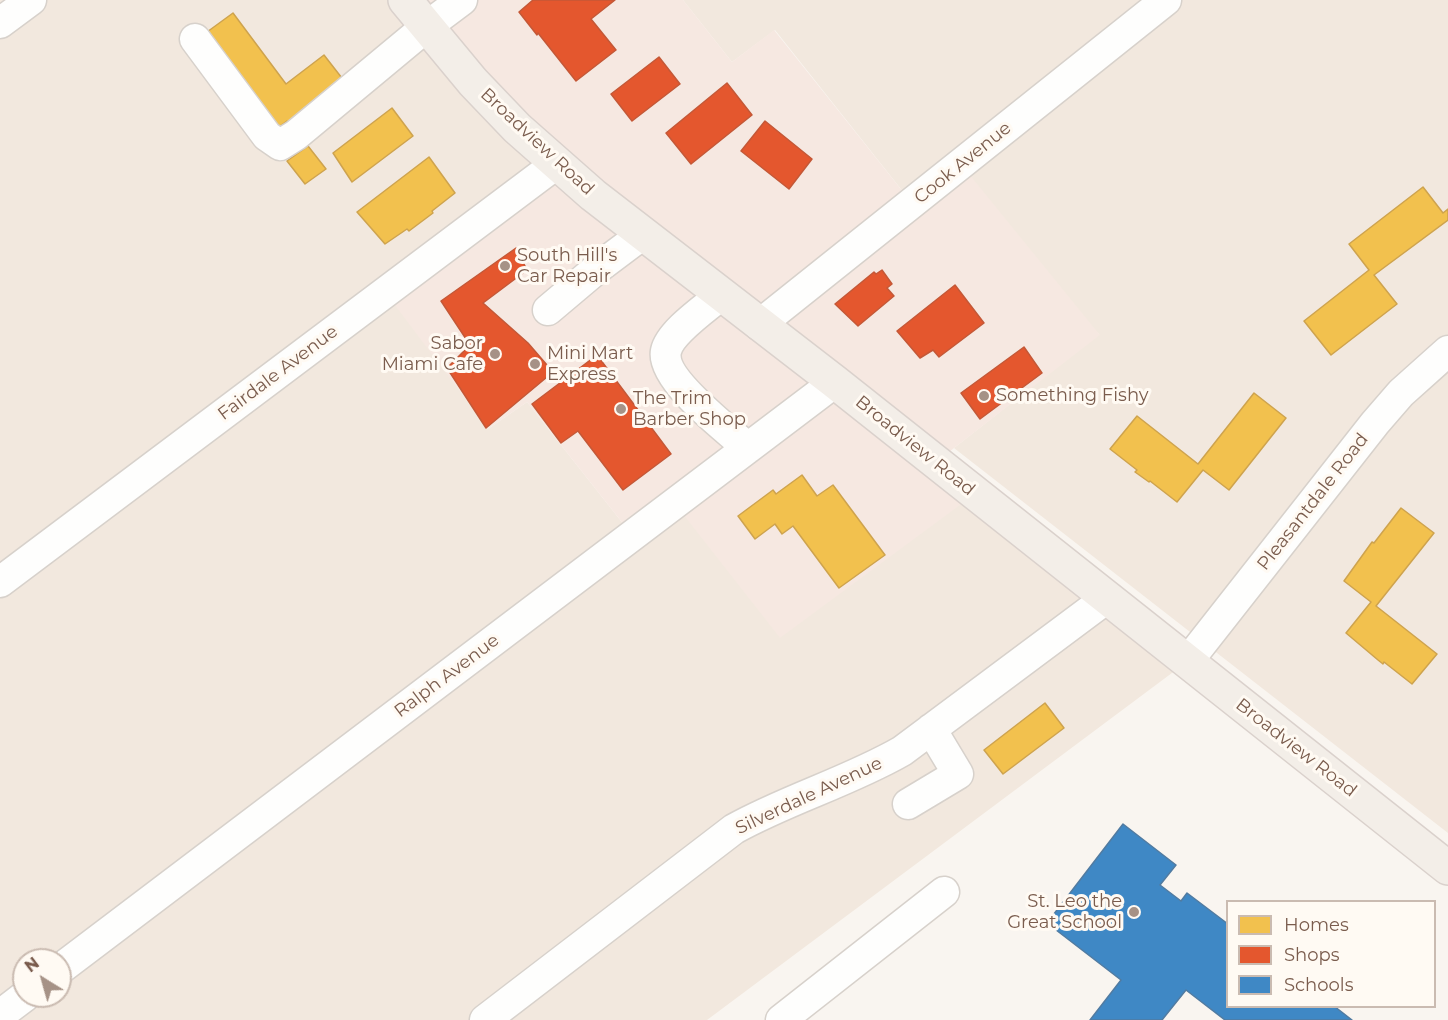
<!DOCTYPE html>
<style>
body{margin:0}
#map{position:relative;width:1448px;height:1020px;overflow:hidden;background:#f9f5f0;font-family:Montserrat,sans-serif}
canvas{display:block}
.legend{position:absolute;left:1226px;top:900px;width:210px;height:108px;box-sizing:border-box;background:#fffaf3;border:2px solid #cabbb1;margin:0;padding:8px 10px;list-style:none;font-size:18px;color:#7a5c4d}
.legend li{display:flex;align-items:center;gap:12px;height:30px}
.legend b{width:30px;border:2px solid #cabbb1}
.north{position:absolute;left:12px;top:948px;width:60px;height:60px;box-sizing:border-box;background:#fffaf3;border:2px solid #cabbb1;border-radius:50%;rotate:323deg;font-size:16px;font-weight:700;line-height:24px;text-align:center;color:#7a5c4d}
.north::after{content:'';display:block;margin:auto;width:21px;height:27px;background:#a69286;clip-path:polygon(50% 0,100% 100%,50% 72%,0 100%)}
</style>
<div id="map">
<canvas width="1448" height="1020"></canvas>
<ul class="legend">
<li><b style="height:16px;background:#f2c14e"></b>Homes</li>
<li><b style="height:16px;background:#e4572e"></b>Shops</li>
<li><b style="height:16px;background:#3f88c5"></b>Schools</li>
</ul>
<div class="north">N</div>
</div>
<script>
const c = document.querySelector('canvas').getContext('2d');
c.lineJoin = 'round';
function fill(path, color) { c.fillStyle = color; c.fill(path, 'evenodd'); }
function strokePath(path, color, width, dash) { c.strokeStyle = color; c.lineWidth = width; c.lineCap = dash ? 'butt' : 'round'; c.setLineDash(dash || []); c.stroke(path); }
function label(font, color, halo, rows, align = 'center') {
  c.font = font + ' Montserrat,sans-serif'; c.lineWidth = 6; c.setLineDash([]); c.textBaseline = 'middle'; c.strokeStyle = halo; c.fillStyle = color; for (const [text, x, y, turn = 0] of rows) {
    c.save(); c.translate(x, y); c.rotate((+turn || 0) * Math.PI / 180); c.textAlign = isNaN(turn) ? turn : align; if (halo) c.strokeText(text, 0, 0); c.fillText(text, 0, 0); c.restore();
  }
}
fill(new Path2D(`
 M 0,0 L 405,0 L 556,164 L 488,429 L 527,402 L 632,535 L 675,503 L 975,494 L 1188,661 L 707,1020 L 0,1020 ZM 24,960 L 60,960 L 60,996 L 24,996 Z
 M 683,0 L 1448,0 L 1448,833 L 954,448 L 1099,334 L 912,203 L 775,30 L 732,62 Z`), '#f2e8de');
fill(new Path2D(`
 M 405,0 L 683,0 L 732,62 L 774,30 L 912,203 L 961,164 L 1100,335 L 936,462 L 975,494 L 780,638 L 675,504 L 632,535 L 527,402 L 488,429 L 385,292 L 556,164 Z`), '#f6e8e1');
const homes = new Path2D(`
 M 233,13 L 286,84 L 324,55 L 345,82 L 289,124 L 287,121 L 279,127 L 207,32 Z
 M 392,108 L 413,136 L 352,182 L 333,153 Z
 M 308,146 L 326,169 L 305,184 L 287,161 Z
 M 429,157 L 455,193 L 432,211 L 433,213 L 409,231 L 407,229 L 385,244 L 357,212 Z
 M 1423,187 L 1443,213 L 1448,209 L 1448,220 L 1374,275 L 1397,304 L 1331,355 L 1304,321 L 1369,270 L 1349,244 Z
 M 1254,393 L 1286,418 L 1229,490 L 1203,470 L 1177,502 L 1150,481 L 1149,482 L 1135,472 L 1137,470 L 1110,449 L 1137,416 L 1198,464 Z
 M 802,475 L 817,496 L 833,485 L 885,555 L 839,588 L 793,526 L 782,534 L 775,524 L 755,539 L 738,516 L 773,490 L 776,494 Z
 M 1401,508 L 1434,533 L 1376,606 L 1437,654 L 1412,684 L 1384,662 L 1383,664 L 1378,660 L 1346,633 L 1371,602 L 1344,581 L 1372,542 L 1374,543 Z
 M 1045,703 L 1064,728 L 1003,774 L 984,750 Z`);
fill(homes, '#f2c14e');
strokePath(homes, '#cea34e', 1.5);
const shops = new Path2D(`
 M 533,0 L 615,0 L 591,19 L 616,50 L 576,81 L 538,33 L 537,35 L 519,12 Z
 M 659,57 L 680,84 L 632,121 L 611,94 Z
 M 727,83 L 752,115 L 691,164 L 666,133 Z
 M 765,121 L 812,159 L 789,189 L 741,151 Z
 M 516,248 L 527,270 L 483,303 L 528,343 L 553,372 L 486,428 L 447,368 L 470,345 L 441,301 Z
 M 882,270 L 892,284 L 887,288 L 894,296 L 858,326 L 835,304 L 874,272 L 876,274 Z
 M 955,285 L 984,323 L 939,357 L 933,350 L 920,358 L 897,331 Z
 M 1024,347 L 1042,373 L 980,419 L 961,393 Z
 M 597,355 L 671,454 L 623,490 L 578,431 L 561,443 L 532,404 Z`);
fill(shops, '#e4572e');
strokePath(shops, '#c45837', 1.5);
const schools = new Path2D(`
 M 1123,824 L 1176,865 L 1160,885 L 1181,901 L 1187,893 L 1228,924 L 1228,1006 L 1334,1006 L 1352,1020 L 1225,1020 L 1186,990 L 1162,1020 L 1090,1020 L 1121,980 L 1047,923 Z`);
fill(schools, '#3f88c5');
strokePath(schools, '#517ba1', 1.5);
const minor = new Path2D(`
 M 0,23 L 31,0
 M 195,39 L 267,136 L 280,145 L 296,135 L 426,27 L 462,0
 M 721,295 C 706,308 670,332 666,351 C 660,379 728,430 748,448
 M 548,310 L 599,267 L 643,234
 M 759,325 L 1166,0
 M 0,582 L 556,164
 M 1188,661 L 1375,423 L 1401,393 L 1448,351
 M 908,804 L 958,774 L 931,729
 M 60,969 L 835,382
 M 0,1015 L 25,996
 M 485,1020 L 734,829 C 788,799 848,782 902,751 L 1107,598
 M 781,1020 L 944,892`);
const major = new Path2D(`
 M 405,0 L 473,82 L 517,128 L 593,195 L 835,382 L 1448,868`);
strokePath(minor, '#d7d1cb', 33);
strokePath(major, '#dad1cc', 36);
strokePath(minor, '#fefefd', 30);
strokePath(major, '#f3eee8', 33);
for (const [x, y, r, color] of [
 [505,266,6,"#a69286"],
 [495,354,6,"#a69286"],
 [535,364,6,"#a69286"],
 [984,396,6,"#a69286"],
 [621,409,6,"#a69286"],
 [1134,912,6,"#a69286"]
]) { const dot = new Path2D(); dot.arc(x, y, r, 0, 2 * Math.PI); c.fillStyle = color; c.fill(dot); strokePath(dot, '#fffaf3', 2); }
label('18px', '#7a5c4d', '#fffaf3', [
 ["Broadview Road",537,142,43],
 ["Cook Avenue",963,163,-39],
 ["Fairdale Avenue",278,373,-37],
 ["Broadview Road",915,446,39],
 ["Pleasantdale Road",1313,502,-52],
 ["Ralph Avenue",447,676,-37],
 ["Broadview Road",1296,748,38],
 ["Silverdale Avenue",809,796,-25]
]);
label('18px', '#7a5c4d', '#fffaf3', [
 ["South Hill's",517,256],
 ["Car Repair",517,277],
 ["Sabor",483,344,"right"],
 ["Miami Cafe",483,365,"right"],
 ["Mini Mart",547,354],
 ["Express",547,375],
 ["Something Fishy",996,396],
 ["The Trim",633,399],
 ["Barber Shop",633,420],
 ["St. Leo the",1122,902,"right"],
 ["Great School",1122,923,"right"]
], 'left');
</script>
